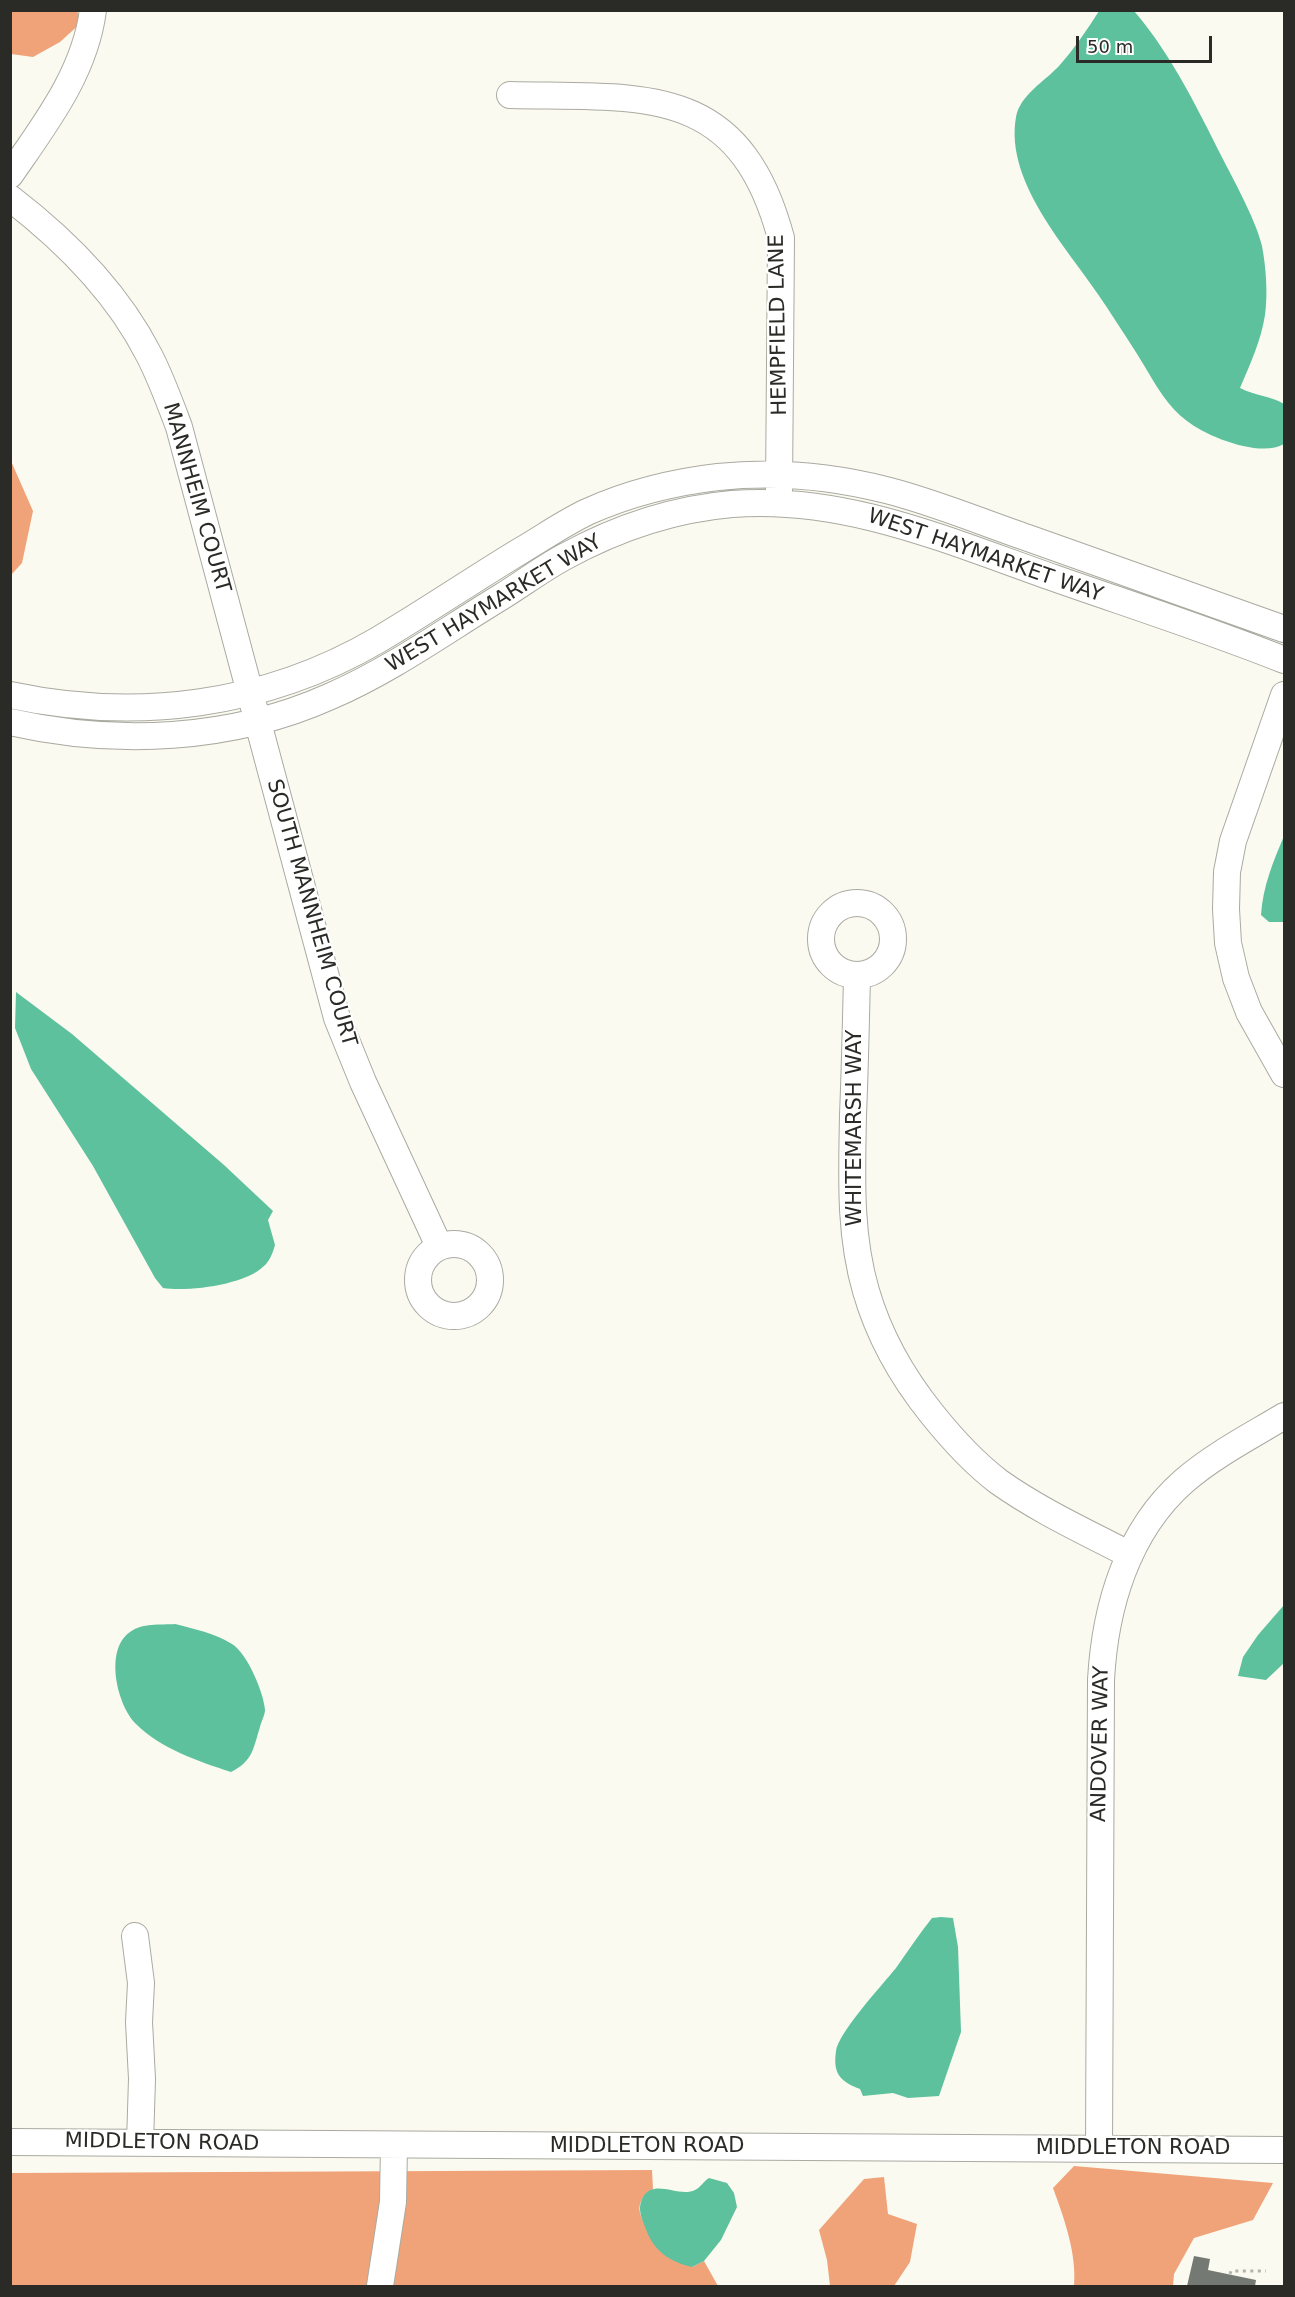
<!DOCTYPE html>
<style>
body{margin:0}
#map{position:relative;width:1295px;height:2297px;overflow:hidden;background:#fafaf0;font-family:"DejaVu Sans",sans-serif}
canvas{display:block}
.frame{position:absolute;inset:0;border:12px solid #2a2a26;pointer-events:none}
.scale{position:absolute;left:1076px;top:36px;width:136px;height:27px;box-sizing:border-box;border:3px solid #2a2a26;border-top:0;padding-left:8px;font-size:18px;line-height:21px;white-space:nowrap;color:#2a2a26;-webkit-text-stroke:4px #fff;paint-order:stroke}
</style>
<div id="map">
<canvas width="1295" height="2297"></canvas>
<div class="frame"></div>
<div class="scale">50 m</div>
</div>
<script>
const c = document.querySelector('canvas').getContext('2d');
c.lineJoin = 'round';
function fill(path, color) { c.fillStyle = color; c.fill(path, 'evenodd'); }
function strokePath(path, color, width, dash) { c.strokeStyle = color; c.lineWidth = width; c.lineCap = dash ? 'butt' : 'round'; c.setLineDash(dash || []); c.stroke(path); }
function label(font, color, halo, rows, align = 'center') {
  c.font = font + ' "DejaVu Sans",sans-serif'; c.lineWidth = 4.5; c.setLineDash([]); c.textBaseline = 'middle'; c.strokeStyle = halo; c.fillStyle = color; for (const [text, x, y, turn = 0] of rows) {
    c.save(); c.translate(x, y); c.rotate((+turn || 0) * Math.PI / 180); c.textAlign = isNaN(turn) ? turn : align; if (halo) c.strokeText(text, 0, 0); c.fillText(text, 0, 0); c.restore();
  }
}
fill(new Path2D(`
 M 11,11 L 77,11 L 82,22 L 60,42 L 33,57 L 11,54 Z
 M 11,461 L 33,511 L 22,563 L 11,575 Z
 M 1074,2166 L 1273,2183 L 1253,2220 L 1194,2238 L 1174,2274 L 1173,2286 L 1074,2286 C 1077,2254 1064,2218 1053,2188 Z
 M 652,2170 L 653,2189 C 613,2213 673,2251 692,2267 L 704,2261 L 718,2286 L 11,2286 L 10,2173 Z
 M 884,2177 L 888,2214 L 917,2224 L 910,2262 L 894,2286 L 830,2286 L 827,2260 L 819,2230 L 864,2179 Z`), '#f0a379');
fill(new Path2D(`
 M 1099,11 L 1134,11 C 1173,56 1200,114 1227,167 C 1238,188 1257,224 1262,246 C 1266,267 1268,294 1265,315 C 1261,341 1250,364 1240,388 C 1256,396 1271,396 1284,404 L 1284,444 C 1261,458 1207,437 1187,421 C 1168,407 1157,387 1145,367 C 1133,347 1119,326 1106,306 C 1073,254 1004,185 1016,117 C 1020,95 1045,81 1059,66 C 1074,49 1087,30 1099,11 Z
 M 1284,836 L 1284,922 L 1269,922 L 1261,915 C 1263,886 1273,862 1284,836 Z
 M 16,992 L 72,1034 L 224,1165 L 273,1211 L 268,1220 L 275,1245 C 273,1252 270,1261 264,1266 C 245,1285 188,1292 163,1288 L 155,1278 L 93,1166 L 31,1069 L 15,1028 Z
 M 1284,1605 L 1284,1663 L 1266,1680 L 1238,1676 L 1243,1657 L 1258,1635 Z
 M 175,1624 C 194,1629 215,1633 232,1644 C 247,1653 264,1693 265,1710 C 265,1715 261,1722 260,1727 C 253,1749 253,1761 231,1772 C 198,1761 161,1749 136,1724 C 117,1705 104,1650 130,1632 C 142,1623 160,1625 175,1624 Z
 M 941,1917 L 953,1918 L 958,1947 L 961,2032 L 939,2096 L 908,2098 L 893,2093 L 863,2096 L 860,2089 C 839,2081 833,2073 836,2051 C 838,2033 883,1984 896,1968 C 908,1951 919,1934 932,1918 Z
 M 709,2178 L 727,2183 L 734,2193 L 737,2207 L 721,2240 L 704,2261 L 692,2267 C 671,2262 655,2252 647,2232 C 643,2220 636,2210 643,2197 C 654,2178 679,2198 695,2190 C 700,2188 704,2181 709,2178 Z`), '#5ec19d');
fill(new Path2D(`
 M 1194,2256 L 1210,2259 L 1208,2270 L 1256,2280 L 1255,2286 L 1187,2286 Z`), '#747a73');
const minor = new Path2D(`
 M 510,95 C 643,98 739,82 781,238 L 779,490
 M 10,175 C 45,124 85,73 93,10
 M 10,198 C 66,241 117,292 149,355 C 161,378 170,403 179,427 L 337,1018 L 363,1082 L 439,1246
 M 10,695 C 137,722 265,706 378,640 C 427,611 474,579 522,550 C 544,537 564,523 587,512 C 627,494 674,482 718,477 C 774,471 831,476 886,490 C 934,502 981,522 1028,538 C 1114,568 1199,599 1284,629
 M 1284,695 L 1233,841 L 1227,872 L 1226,909 L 1228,943 L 1236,978 L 1249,1012 L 1284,1074
 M 10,722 C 116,746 231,741 331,696 C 391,670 445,631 501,597 C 522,584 542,569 564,557 C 615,529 673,509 732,504 C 845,495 948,541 1054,578 C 1131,605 1209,630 1284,660
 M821 939a36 36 0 1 1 72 0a36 36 0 1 1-72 0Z
 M 857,975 C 856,1021 855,1068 853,1115 C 852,1175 849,1233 866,1291 C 879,1336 903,1378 932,1414 C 952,1439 974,1463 999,1482 C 1040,1511 1086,1532 1130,1555
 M418 1280a36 36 0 1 1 72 0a36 36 0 1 1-72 0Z
 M 135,1936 L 141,1983 L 139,2022 L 142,2079 L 140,2143
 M 10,2142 L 1284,2150
 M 1099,2149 L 1101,1680 C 1105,1607 1127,1531 1184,1481 C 1214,1455 1251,1436 1284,1416
 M 380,2286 L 393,2202 L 394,2145`);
strokePath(minor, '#aaaaa1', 28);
strokePath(new Path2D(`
 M 1230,2274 L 1231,2271 L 1266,2271`), '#b4b4ac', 3, [3, 4.5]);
strokePath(minor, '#fff', 26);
label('21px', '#2a2a26', '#fff', [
 ["HEMPFIELD LANE",779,325,-91],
 ["MANNHEIM COURT",196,498,74],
 ["WEST HAYMARKET WAY",985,556,19],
 ["WEST HAYMARKET WAY",494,604,-31],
 ["SOUTH MANNHEIM COURT",311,913,74],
 ["WHITEMARSH WAY",856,1128,-90],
 ["ANDOVER WAY",1101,1744,-89],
 ["MIDDLETON ROAD",162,2143,1],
 ["MIDDLETON ROAD",647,2147],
 ["MIDDLETON ROAD",1133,2149]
]);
</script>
